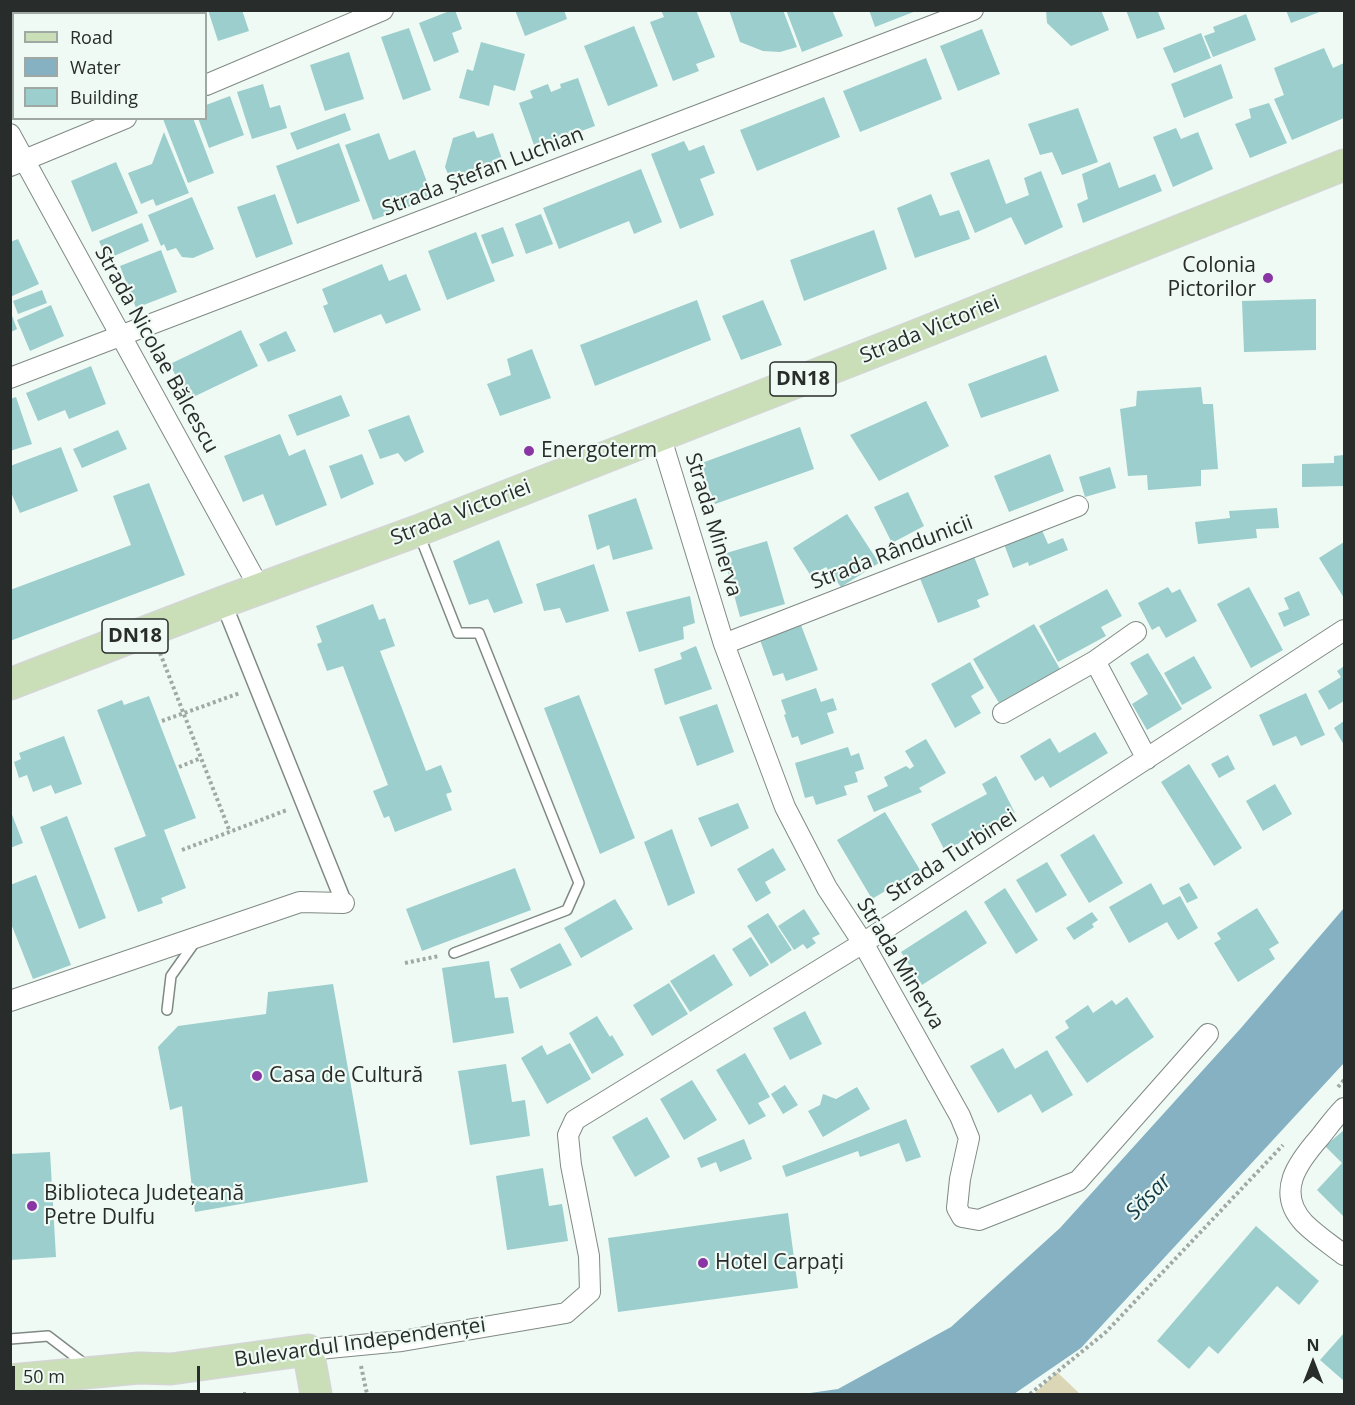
<!DOCTYPE html>
<meta charset="utf-8">
<style>
body{margin:0}
#map{position:relative;width:1355px;height:1405px;overflow:hidden;background:#effaf4;font-family:"Open Sans",sans-serif}
canvas{display:block}
.frame{position:absolute;inset:0;border:12px solid #282c2a;pointer-events:none}
.legend{position:absolute;left:12px;top:12px;width:195px;height:108px;box-sizing:border-box;background:#effaf4;border:2px solid #9fa8a3;margin:0;padding:8px 10px;list-style:none;font-size:18px;color:#282c2a}
.legend li{display:flex;align-items:center;gap:12px;height:30px}
.legend b{width:30px;border:2px solid #9fa8a3}
.north{position:absolute;left:1283px;top:1333px;width:60px;height:60px;-webkit-text-stroke:4px #effaf4;paint-order:stroke;rotate:0deg;font-size:16px;font-weight:700;line-height:24px;text-align:center;color:#282c2a}
.north::after{content:'';display:block;margin:auto;width:21px;height:27px;background:#282c2a;clip-path:polygon(50% 0,100% 100%,50% 72%,0 100%)}
.scale{position:absolute;left:12px;top:1366px;width:188px;height:27px;box-sizing:border-box;border:3px solid #282c2a;border-top:0;padding-left:8px;font-size:18px;line-height:21px;white-space:nowrap;color:#282c2a;-webkit-text-stroke:4px #effaf4;paint-order:stroke}
</style>
<div id="map">
<canvas width="1355" height="1405"></canvas>
<div class="frame"></div>
<ul class="legend">
<li><b style="height:8px;background:#cadfb8"></b>Road</li>
<li><b style="height:16px;background:#85b1c2"></b>Water</li>
<li><b style="height:16px;background:#9bcecc"></b>Building</li>
</ul>
<div class="north">N</div>
<div class="scale">50 m</div>
</div>
<script>
const c = document.querySelector('canvas').getContext('2d');
c.lineJoin = 'round';
function fill(path, color) { c.fillStyle = color; c.fill(path, 'evenodd'); }
function strokePath(path, color, width, dash) { c.strokeStyle = color; c.lineWidth = width; c.lineCap = dash ? 'butt' : 'round'; c.setLineDash(dash || []); c.stroke(path); }
function label(font, color, halo, rows, align = 'center') {
  c.font = font + ' "Open Sans",sans-serif'; c.lineWidth = 4.5; c.setLineDash([]); c.textBaseline = 'middle'; c.strokeStyle = halo; c.fillStyle = color; for (const [text, x, y, turn = 0] of rows) {
    c.save(); c.translate(x, y); c.rotate((+turn || 0) * Math.PI / 180); c.textAlign = isNaN(turn) ? turn : align; if (halo) c.strokeText(text, 0, 0); c.fillText(text, 0, 0); c.restore();
  }
}
fill(new Path2D(`
 M 1057,1372 L 1080,1394 L 1034,1394 Z`), '#dbd6b6');
fill(new Path2D(`
 M 1344,908 L 1344,1063 L 1081,1348 L 1014,1394 L 803,1394 L 838,1389 L 951,1327 L 1060,1228 L 1241,1028 Z`), '#85b1c2');
fill(new Path2D(`
 M 10,10 L 29,10 L 30,14 L 14,14 L 14,25 L 10,26 Z
 M 128,10 L 135,10 L 137,14 L 120,14 Z
 M 208,10 L 242,10 L 249,31 L 218,41 Z
 M 452,10 L 455,10 L 462,29 L 452,33 L 459,52 L 434,62 L 419,23 Z
 M 515,10 L 564,10 L 567,19 L 525,36 Z
 M 661,10 L 696,10 L 715,57 L 696,64 L 699,71 L 673,81 L 650,22 L 664,17 Z
 M 729,10 L 783,10 L 797,47 L 780,52 L 763,51 L 740,42 Z
 M 786,10 L 832,10 L 843,36 L 802,52 Z
 M 869,10 L 916,10 L 916,11 L 875,27 Z
 M 1046,10 L 1101,10 L 1109,30 L 1071,46 L 1047,23 Z
 M 1126,10 L 1163,10 L 1158,12 L 1165,29 L 1137,39 Z
 M 1286,10 L 1322,10 L 1322,11 L 1291,23 Z
 M 1246,14 L 1256,40 L 1213,57 L 1204,36 L 1215,32 L 1213,27 Z
 M 634,26 L 658,86 L 608,106 L 584,46 Z
 M 409,28 L 431,90 L 403,100 L 381,37 Z
 M 982,29 L 1000,74 L 958,91 L 940,46 Z
 M 1201,33 L 1211,58 L 1174,73 L 1163,48 Z
 M 481,42 L 525,54 L 515,91 L 494,85 L 489,106 L 459,98 L 467,69 L 473,71 Z
 M 1324,48 L 1333,68 L 1344,63 L 1344,118 L 1292,140 L 1274,99 L 1284,95 L 1274,68 Z
 M 349,52 L 364,99 L 325,111 L 310,65 Z
 M 13,54 L 13,87 L 10,80 L 10,55 Z
 M 926,58 L 942,99 L 860,132 L 843,91 Z
 M 1221,64 L 1233,98 L 1184,118 L 1171,84 Z
 M 578,78 L 595,126 L 535,148 L 519,103 L 533,98 L 530,91 L 548,84 L 551,92 L 561,88 L 560,84 Z
 M 263,84 L 270,108 L 280,105 L 287,128 L 252,139 L 237,92 Z
 M 230,96 L 244,135 L 209,148 L 198,118 L 206,118 L 206,105 Z
 M 824,97 L 840,137 L 757,171 L 740,130 Z
 M 1269,103 L 1287,143 L 1250,158 L 1235,124 L 1251,118 L 1249,109 Z
 M 1078,108 L 1098,162 L 1062,175 L 1052,152 L 1040,155 L 1028,124 Z
 M 345,113 L 351,130 L 297,150 L 290,133 Z
 M 193,118 L 214,173 L 188,183 L 163,119 Z
 M 1176,128 L 1181,139 L 1198,132 L 1213,169 L 1173,187 L 1153,137 Z
 M 474,131 L 477,138 L 493,133 L 502,159 L 475,169 L 477,178 L 453,186 L 445,167 L 453,138 Z
 M 164,132 L 189,193 L 156,206 L 153,199 L 141,204 L 128,173 L 152,164 Z
 M 379,133 L 389,160 L 415,150 L 433,198 L 373,220 L 345,145 Z
 M 684,141 L 689,151 L 704,145 L 715,173 L 700,179 L 714,215 L 680,229 L 651,154 Z
 M 339,143 L 360,201 L 297,224 L 276,166 Z
 M 989,159 L 1006,204 L 1029,195 L 1024,178 L 1041,171 L 1063,227 L 1025,245 L 1011,217 L 975,233 L 950,173 Z
 M 116,162 L 138,213 L 92,232 L 71,181 Z
 M 1110,162 L 1119,188 L 1155,174 L 1162,191 L 1083,223 L 1077,204 L 1088,199 L 1082,174 Z
 M 641,169 L 662,222 L 634,234 L 629,221 L 559,249 L 543,208 Z
 M 275,194 L 293,244 L 256,258 L 237,207 Z
 M 931,194 L 940,216 L 959,210 L 970,239 L 915,258 L 897,208 Z
 M 192,197 L 214,249 L 193,258 L 182,257 L 176,248 L 167,251 L 164,244 L 161,246 L 148,215 Z
 M 541,214 L 553,244 L 526,254 L 515,224 Z
 M 142,223 L 149,241 L 107,259 L 99,241 Z
 M 503,227 L 514,256 L 492,264 L 481,235 Z
 M 874,230 L 887,269 L 804,301 L 790,260 Z
 M 476,232 L 495,281 L 447,300 L 428,251 Z
 M 18,239 L 39,284 L 10,297 L 10,242 Z
 M 161,250 L 177,292 L 136,308 L 120,266 Z
 M 382,264 L 389,281 L 406,274 L 421,310 L 386,324 L 381,314 L 334,333 L 323,306 L 328,304 L 322,289 Z
 M 42,290 L 47,303 L 18,314 L 13,301 Z
 M 1316,299 L 1316,350 L 1244,352 L 1242,301 Z
 M 697,300 L 711,340 L 595,386 L 580,345 Z
 M 763,300 L 782,345 L 741,360 L 722,316 Z
 M 51,305 L 64,336 L 30,351 L 17,320 Z
 M 11,313 L 17,329 L 11,332 Z
 M 241,330 L 258,366 L 187,400 L 170,364 Z
 M 286,331 L 296,351 L 268,362 L 259,344 Z
 M 532,349 L 551,398 L 500,416 L 487,384 L 511,375 L 507,359 Z
 M 1046,355 L 1059,391 L 981,418 L 968,384 Z
 M 91,366 L 106,404 L 69,419 L 65,410 L 38,421 L 26,393 Z
 M 1201,387 L 1203,404 L 1213,404 L 1218,469 L 1201,470 L 1201,486 L 1148,490 L 1147,475 L 1128,476 L 1120,409 L 1136,406 L 1137,391 Z
 M 341,395 L 350,416 L 297,436 L 288,415 Z
 M 16,397 L 32,444 L 10,451 L 10,399 Z
 M 926,401 L 949,446 L 879,481 L 850,435 Z
 M 409,415 L 424,452 L 405,462 L 398,453 L 380,459 L 368,430 Z
 M 800,427 L 814,469 L 715,504 L 699,464 Z
 M 118,430 L 127,449 L 82,468 L 73,449 Z
 M 280,434 L 289,456 L 305,449 L 327,505 L 276,526 L 263,494 L 243,502 L 224,456 Z
 M 61,447 L 78,491 L 20,513 L 10,490 L 10,466 Z
 M 362,454 L 374,484 L 341,499 L 329,466 Z
 M 1050,454 L 1064,491 L 1009,512 L 994,476 Z
 M 1344,455 L 1344,486 L 1302,487 L 1302,464 L 1334,463 L 1334,456 Z
 M 1110,467 L 1116,488 L 1085,497 L 1079,477 Z
 M 149,483 L 185,575 L 10,641 L 10,590 L 131,545 L 113,496 Z
 M 908,492 L 924,526 L 892,543 L 874,507 Z
 M 636,498 L 653,549 L 613,560 L 609,545 L 597,550 L 588,515 Z
 M 1277,508 L 1279,528 L 1256,529 L 1257,538 L 1198,544 L 1195,522 L 1230,518 L 1229,511 Z
 M 847,514 L 879,563 L 841,587 L 826,567 L 811,576 L 793,548 Z
 M 1041,528 L 1048,544 L 1063,538 L 1068,550 L 1029,566 L 1028,562 L 1013,568 L 1004,544 Z
 M 499,540 L 523,603 L 494,613 L 488,599 L 469,605 L 453,561 Z
 M 767,541 L 785,604 L 740,617 L 723,554 Z
 M 1344,542 L 1344,598 L 1319,558 Z
 M 973,554 L 989,595 L 977,600 L 980,607 L 938,623 L 919,576 Z
 M 594,564 L 609,611 L 566,623 L 560,608 L 544,611 L 536,584 Z
 M 1168,587 L 1172,593 L 1180,589 L 1197,621 L 1166,638 L 1159,626 L 1152,630 L 1138,603 Z
 M 1249,587 L 1283,650 L 1251,668 L 1217,604 Z
 M 1107,589 L 1122,616 L 1101,627 L 1106,636 L 1058,662 L 1039,626 Z
 M 1299,591 L 1310,615 L 1284,627 L 1278,613 L 1289,609 L 1284,598 Z
 M 690,596 L 695,623 L 683,627 L 684,639 L 639,652 L 626,612 Z
 M 373,604 L 379,620 L 385,618 L 395,646 L 380,651 L 426,771 L 441,765 L 452,792 L 446,794 L 452,810 L 395,832 L 389,816 L 384,818 L 373,791 L 388,785 L 343,666 L 327,671 L 317,644 L 322,642 L 316,626 Z
 M 1034,624 L 1060,669 L 999,703 L 973,659 Z
 M 801,625 L 818,670 L 786,681 L 783,673 L 773,676 L 760,640 Z
 M 696,646 L 712,689 L 665,705 L 654,669 L 682,659 L 680,653 Z
 M 1148,653 L 1182,709 L 1147,730 L 1132,704 L 1148,694 L 1130,663 Z
 M 1194,656 L 1212,688 L 1182,705 L 1164,673 Z
 M 970,662 L 984,688 L 971,696 L 981,713 L 955,728 L 931,684 Z
 M 1344,666 L 1344,701 L 1329,710 L 1318,691 L 1341,677 L 1337,671 Z
 M 816,688 L 821,702 L 833,698 L 837,710 L 827,713 L 834,733 L 801,745 L 798,736 L 792,738 L 784,715 L 786,714 L 781,700 Z
 M 1306,693 L 1325,735 L 1301,746 L 1296,736 L 1273,746 L 1259,715 Z
 M 579,695 L 635,838 L 600,854 L 544,708 Z
 M 149,696 L 196,818 L 164,830 L 186,888 L 161,898 L 163,903 L 138,912 L 114,848 L 146,836 L 97,710 L 122,700 L 124,705 Z
 M 717,704 L 734,752 L 697,766 L 679,717 Z
 M 1344,721 L 1344,745 L 1334,728 Z
 M 1095,732 L 1108,753 L 1050,788 L 1043,776 L 1035,781 L 1020,756 L 1050,738 L 1059,753 Z
 M 64,736 L 82,784 L 55,794 L 51,785 L 33,792 L 27,775 L 19,778 L 14,762 L 21,759 L 19,753 Z
 M 926,739 L 946,773 L 919,788 L 922,792 L 874,812 L 867,796 L 888,786 L 884,777 L 906,766 L 910,769 L 914,766 L 905,751 Z
 M 848,747 L 851,756 L 859,753 L 864,769 L 855,772 L 858,782 L 844,786 L 847,795 L 816,805 L 813,796 L 805,798 L 795,763 Z
 M 1228,755 L 1235,769 L 1219,778 L 1211,764 Z
 M 1189,764 L 1242,848 L 1214,866 L 1161,782 Z
 M 996,776 L 1015,813 L 945,851 L 931,824 L 987,794 L 982,784 Z
 M 1275,784 L 1292,814 L 1263,831 L 1246,801 Z
 M 738,803 L 749,828 L 711,847 L 698,818 Z
 M 11,812 L 23,843 L 10,848 L 10,813 Z
 M 885,812 L 920,870 L 872,899 L 837,840 Z
 M 67,816 L 106,918 L 79,929 L 40,827 Z
 M 672,829 L 695,893 L 668,906 L 644,842 Z
 M 1094,834 L 1123,883 L 1089,903 L 1060,855 Z
 M 773,848 L 786,870 L 765,882 L 771,893 L 756,902 L 737,869 Z
 M 1047,862 L 1067,895 L 1036,913 L 1016,880 Z
 M 515,868 L 531,910 L 422,951 L 406,909 Z
 M 36,875 L 71,965 L 33,979 L 10,921 L 10,885 Z
 M 1151,883 L 1163,905 L 1180,896 L 1198,928 L 1178,940 L 1167,922 L 1129,943 L 1109,907 Z
 M 1189,883 L 1198,898 L 1187,903 L 1179,888 Z
 M 1005,888 L 1038,940 L 1016,954 L 984,902 Z
 M 615,899 L 633,929 L 581,958 L 564,928 Z
 M 1257,908 L 1279,943 L 1269,949 L 1275,959 L 1238,982 L 1214,943 L 1221,939 L 1217,933 Z
 M 804,909 L 820,934 L 812,938 L 816,943 L 807,949 L 803,944 L 794,950 L 778,926 Z
 M 966,910 L 987,943 L 922,985 L 901,952 Z
 M 1092,912 L 1098,920 L 1092,924 L 1094,927 L 1074,940 L 1066,928 Z
 M 768,913 L 792,950 L 771,964 L 747,926 Z
 M 751,937 L 769,965 L 750,977 L 732,949 Z
 M 560,943 L 572,965 L 520,989 L 510,969 Z
 M 714,954 L 733,985 L 690,1012 L 670,981 Z
 M 489,961 L 495,998 L 508,997 L 514,1033 L 453,1043 L 442,968 Z
 M 669,983 L 688,1014 L 652,1036 L 633,1005 Z
 M 333,984 L 368,1182 L 195,1212 L 182,1106 L 170,1110 L 158,1047 L 178,1026 L 266,1014 L 268,992 Z
 M 1127,997 L 1154,1037 L 1087,1083 L 1055,1037 L 1069,1028 L 1065,1021 L 1088,1005 L 1093,1013 L 1112,1000 L 1116,1005 Z
 M 805,1011 L 822,1044 L 790,1060 L 773,1028 Z
 M 597,1016 L 610,1037 L 612,1035 L 624,1055 L 592,1074 L 569,1033 Z
 M 570,1043 L 591,1079 L 547,1104 L 521,1058 L 542,1045 L 547,1055 Z
 M 1003,1048 L 1015,1069 L 1047,1050 L 1073,1095 L 1042,1113 L 1031,1094 L 998,1113 L 970,1066 Z
 M 745,1053 L 770,1097 L 758,1103 L 766,1116 L 749,1125 L 716,1070 Z
 M 506,1064 L 512,1102 L 525,1100 L 530,1136 L 470,1145 L 458,1071 Z
 M 692,1080 L 717,1120 L 684,1140 L 660,1099 Z
 M 785,1085 L 798,1105 L 783,1114 L 771,1094 Z
 M 857,1087 L 870,1109 L 823,1137 L 808,1111 L 820,1105 L 823,1094 L 836,1099 Z
 M 647,1117 L 670,1157 L 635,1177 L 612,1137 Z
 M 906,1119 L 921,1157 L 906,1162 L 899,1143 L 860,1157 L 858,1151 L 786,1177 L 782,1166 Z
 M 1344,1130 L 1344,1217 L 1317,1190 L 1342,1163 L 1325,1146 Z
 M 744,1139 L 752,1159 L 720,1172 L 716,1162 L 701,1168 L 697,1158 Z
 M 50,1152 L 56,1257 L 10,1260 L 10,1154 Z
 M 543,1168 L 549,1206 L 562,1204 L 568,1241 L 507,1250 L 496,1176 Z
 M 788,1213 L 798,1288 L 618,1312 L 608,1238 Z
 M 1256,1226 L 1319,1281 L 1299,1305 L 1277,1286 L 1218,1354 L 1209,1346 L 1189,1369 L 1157,1341 Z
 M 1344,1333 L 1344,1381 L 1320,1360 Z`), '#9bcecc');
const service = new Path2D(`
 M 419,534 L 458,633 L 479,633 L 579,883 L 567,910 L 454,953
 M 167,1010 L 171,976 L 195,942
 M 10,1339 L 48,1336 L 86,1365`);
const pedestrian = new Path2D(`
 M 223,602 L 344,903`);
const minor = new Path2D(`
 M 206,85 L 383,10
 M 10,134 L 260,589
 M 10,166 L 126,118
 M 10,378 L 973,10
 M 660,435 L 724,644 L 785,807 L 827,888 L 863,943 L 960,1116 L 969,1138 L 960,1179 L 957,1208 L 962,1217 L 979,1220 L 1078,1181 L 1208,1034
 M 724,644 L 1078,506
 M 1095,661 L 1147,759
 M 1003,713 L 1095,661 L 1136,632
 M 10,1001 L 300,902 L 344,903
 M 1344,1108 C 1335,1117 1328,1127 1320,1137 C 1298,1162 1275,1192 1304,1223 C 1316,1235 1331,1245 1344,1255
 M 308,1350 L 402,1341 L 566,1313 L 590,1292 L 589,1256 L 571,1165 L 568,1135 L 575,1120 L 863,943 L 1344,630`);
const primary = new Path2D(`
 M 10,684 L 223,602 L 417,531 L 927,331 L 1344,165
 M 10,1380 L 139,1368 L 171,1369 L 308,1350 L 316,1394`);
strokePath(service, '#808a84', 12);
strokePath(pedestrian, '#808a84', 18);
strokePath(minor, '#808a84', 22);
strokePath(primary, '#d4d5d4', 33);
strokePath(new Path2D(`
 M 160,653 L 230,832
 M 162,721 L 240,693
 M 179,767 L 201,758
 M 182,850 L 287,810
 M 405,963 L 439,956
 M 1338,1087 L 1344,1080
 M 361,1366 L 367,1394
 M 243,1394 L 249,1394
 M 1030,1394 L 1106,1332 L 1283,1145`), '#a1a9a4', 4, [3, 3]);
strokePath(service, '#fff', 9);
strokePath(pedestrian, '#fff', 15);
strokePath(minor, '#fff', 20);
strokePath(primary, '#cadfb8', 30);
for (const [x, y, r, color] of [
 [1268,278,6,"#8936a4"],
 [529,451,6,"#8936a4"],
 [257,1076,6,"#8936a4"],
 [32,1206,6,"#8936a4"],
 [703,1263,6,"#8936a4"]
]) { const dot = new Path2D(); dot.arc(x, y, r, 0, 2 * Math.PI); c.fillStyle = color; c.fill(dot); strokePath(dot, '#effaf4', 2); }
for (const [x, y, w] of [
 [803,379,66],
 [135,636,66]
]) { const box = new Path2D(); box.roundRect(x - w / 2, y - 17, w, 34, 4.5); c.fillStyle = '#effaf4'; c.fill(box); strokePath(box, '#282c2a', 1.5); }
label('bold 20px', '#282c2a', null, [
 ["DN18",803,379],
 ["DN18",135,636]
]);
label('21px', '#282c2a', '#effaf4', [
 ["Strada Ștefan Luchian",483,172,-21],
 ["Strada Victoriei",930,330,-22],
 ["Strada Nicolae Bălcescu",156,350,61],
 ["Strada Victoriei",461,513,-21],
 ["Strada Minerva",713,525,73],
 ["Strada Rândunicii",892,553,-21],
 ["Strada Turbinei",952,856,-33],
 ["Strada Minerva",900,964,59],
 ["Bulevardul Independenței",360,1343,-8]
]);
label('21px', '#282c2a', '#effaf4', [
 ["Colonia",1256,266,"right"],
 ["Pictorilor",1256,290,"right"],
 ["Energoterm",541,451],
 ["Casa de Cultură",269,1076],
 ["Biblioteca Județeană",44,1194],
 ["Petre Dulfu",44,1218],
 ["Hotel Carpați",715,1263]
], 'left');
label('italic 22px', '#143c49', '#effaf4', [
 ["Săsar",1149,1197,-46]
]);
</script>
